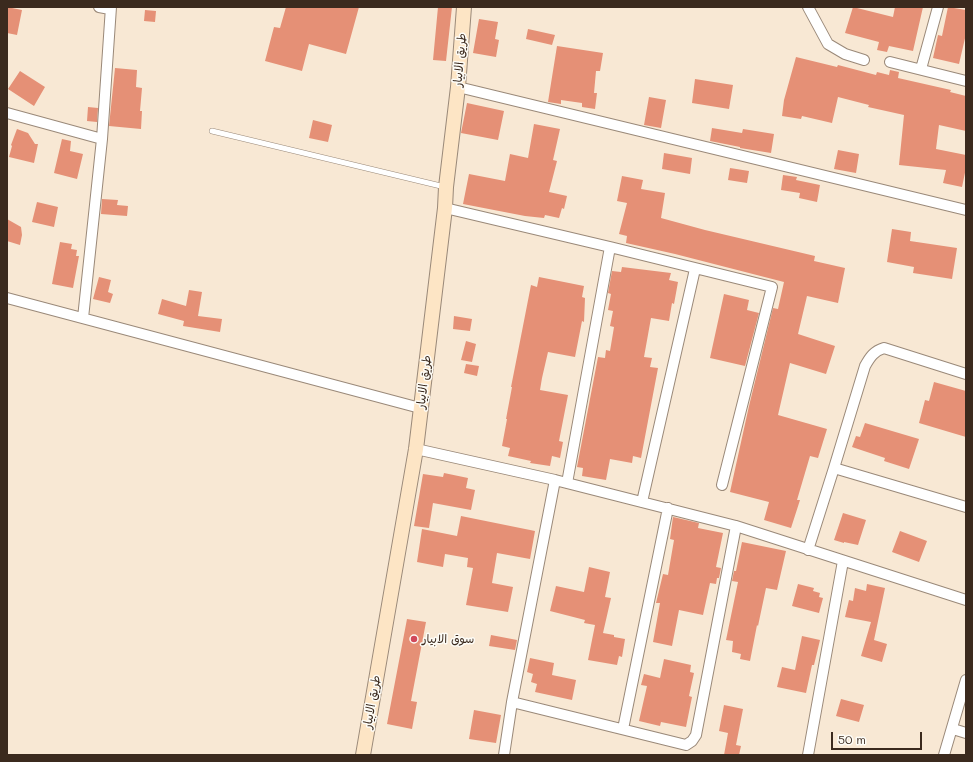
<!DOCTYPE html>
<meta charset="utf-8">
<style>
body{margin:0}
#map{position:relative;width:973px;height:762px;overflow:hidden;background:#f8e8d4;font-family:Mali,sans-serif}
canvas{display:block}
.frame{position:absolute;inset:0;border:8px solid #3b2a1e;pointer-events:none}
.scale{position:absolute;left:831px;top:732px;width:91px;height:18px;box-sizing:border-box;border:2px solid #3b2a1e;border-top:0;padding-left:5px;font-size:12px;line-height:14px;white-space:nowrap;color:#3b2a1e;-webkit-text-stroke:3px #fdfcf7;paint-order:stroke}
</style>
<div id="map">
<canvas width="973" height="762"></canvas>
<div class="frame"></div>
<div class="scale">50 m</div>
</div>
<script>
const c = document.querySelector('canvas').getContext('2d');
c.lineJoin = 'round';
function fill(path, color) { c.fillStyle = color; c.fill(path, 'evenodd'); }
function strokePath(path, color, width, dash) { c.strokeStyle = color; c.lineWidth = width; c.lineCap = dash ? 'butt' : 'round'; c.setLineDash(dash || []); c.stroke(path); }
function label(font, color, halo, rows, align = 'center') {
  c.font = font + ' Mali,"Playpen Sans Arabic",sans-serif'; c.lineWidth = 3; c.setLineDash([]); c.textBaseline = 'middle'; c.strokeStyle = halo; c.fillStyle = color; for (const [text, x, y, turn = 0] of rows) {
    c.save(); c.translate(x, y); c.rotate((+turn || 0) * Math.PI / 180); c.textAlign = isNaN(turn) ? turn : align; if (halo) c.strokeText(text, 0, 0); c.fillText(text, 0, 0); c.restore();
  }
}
fill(new Path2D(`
 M 7,7 L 22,10 L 17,35 L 7,33 Z
 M 286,7 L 359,7 L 346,54 L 309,44 L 302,71 L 265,61 L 274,27 L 280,28 Z
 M 438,7 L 452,7 L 446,61 L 433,60 Z
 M 853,7 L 893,17 L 895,7 L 923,7 L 913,51 L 889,46 L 887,52 L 877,50 L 879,42 L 845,33 Z
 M 948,7 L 966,10 L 966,34 L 959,64 L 933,58 L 938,35 L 942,36 Z
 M 145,10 L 156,11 L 155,22 L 144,21 Z
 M 479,19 L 498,22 L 495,39 L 499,40 L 496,57 L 473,53 Z
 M 528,29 L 555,35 L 552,45 L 526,39 Z
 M 557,46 L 603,53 L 600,71 L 596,71 L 594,93 L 597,93 L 595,109 L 582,107 L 582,103 L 561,100 L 561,104 L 548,102 Z
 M 796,57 L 837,67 L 838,65 L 876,75 L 877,72 L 889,75 L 890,70 L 899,72 L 898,78 L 951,90 L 950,92 L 966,96 L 966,131 L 939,125 L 936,149 L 966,155 L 966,168 L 962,187 L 943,183 L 946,170 L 899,165 L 904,115 L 868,107 L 869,105 L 838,97 L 832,123 L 802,116 L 801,119 L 782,116 L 784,100 Z
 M 115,68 L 137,70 L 136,87 L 142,88 L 140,111 L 142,111 L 141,129 L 109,126 Z
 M 20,71 L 45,87 L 34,106 L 8,89 Z
 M 695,79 L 733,85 L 729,109 L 692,103 Z
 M 649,97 L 666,100 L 661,128 L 644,125 Z
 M 467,103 L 504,111 L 498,140 L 461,133 Z
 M 88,107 L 98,108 L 97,122 L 87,121 Z
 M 313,120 L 332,125 L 328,142 L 309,138 Z
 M 534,124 L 560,129 L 553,160 L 557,161 L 549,192 L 567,196 L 564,209 L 562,208 L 559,218 L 545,215 L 544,218 L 525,216 L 463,204 L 469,174 L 505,181 L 510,154 L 528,158 Z
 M 712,128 L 742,133 L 743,129 L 774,134 L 771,153 L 740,148 L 740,147 L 710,141 Z
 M 17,129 L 28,133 L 35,144 L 38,144 L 34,163 L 9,157 L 12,146 L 11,145 Z
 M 62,139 L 71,141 L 70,151 L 83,154 L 77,179 L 54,173 Z
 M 838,150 L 859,154 L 856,173 L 834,169 Z
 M 664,153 L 692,158 L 690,174 L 662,169 Z
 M 730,168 L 749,171 L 747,183 L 728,180 Z
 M 783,175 L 797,177 L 796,180 L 820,185 L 817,202 L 799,198 L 800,193 L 781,190 Z
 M 622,176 L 643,180 L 641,189 L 665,193 L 661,218 L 705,230 L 815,256 L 814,261 L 845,268 L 838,303 L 807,296 L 798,334 L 835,346 L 826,374 L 790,363 L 778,415 L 827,429 L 818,458 L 810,456 L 797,500 L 800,500 L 791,528 L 764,520 L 769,502 L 730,492 L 749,406 L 773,308 L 778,309 L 784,282 L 675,254 L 626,243 L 627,236 L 619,234 L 627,203 L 617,201 Z
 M 102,199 L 118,200 L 117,205 L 128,206 L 127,216 L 101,214 Z
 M 37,202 L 58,207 L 54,227 L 32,222 Z
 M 7,219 L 21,227 L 22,235 L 20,245 L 7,241 Z
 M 892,229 L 911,232 L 910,241 L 957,248 L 952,279 L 913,273 L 914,267 L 887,262 Z
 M 60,242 L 72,244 L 71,249 L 77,250 L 76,256 L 79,256 L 73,288 L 52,284 Z
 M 622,267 L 671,273 L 669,280 L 678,282 L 674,304 L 672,303 L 669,321 L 651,318 L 644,357 L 652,358 L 650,367 L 658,368 L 641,458 L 633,456 L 632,463 L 610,459 L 606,480 L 582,476 L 583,468 L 577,467 L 598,357 L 605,358 L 606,350 L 610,351 L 614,327 L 610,326 L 613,311 L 608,310 L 611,294 L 608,293 L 612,271 L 621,272 Z
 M 99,277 L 111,280 L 108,292 L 113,294 L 110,303 L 93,299 Z
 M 539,277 L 584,286 L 582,297 L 585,298 L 584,322 L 582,321 L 575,357 L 548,352 L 542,378 L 540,390 L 568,395 L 559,441 L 563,442 L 560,458 L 552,456 L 550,466 L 530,463 L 531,461 L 508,456 L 510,448 L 502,446 L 507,419 L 506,419 L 512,387 L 511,387 L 514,372 L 531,285 L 537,287 Z
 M 189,290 L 202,292 L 198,316 L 222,319 L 220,332 L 183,326 L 184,321 L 158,314 L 162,299 L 186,306 Z
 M 724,294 L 749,300 L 747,310 L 759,313 L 745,366 L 710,358 Z
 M 454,316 L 472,319 L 470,331 L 453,329 Z
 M 466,341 L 476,344 L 472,362 L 461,360 Z
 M 466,364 L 479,366 L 477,376 L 464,373 Z
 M 934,382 L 966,391 L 966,437 L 919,423 L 925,400 L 929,401 Z
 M 865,423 L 919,439 L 909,469 L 884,461 L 885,458 L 852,447 L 856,436 L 860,437 Z
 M 444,473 L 468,478 L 466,488 L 475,490 L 471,510 L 433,503 L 429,528 L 414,526 L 423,474 L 443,477 Z
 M 843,513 L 866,520 L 858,545 L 844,542 L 844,543 L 834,540 Z
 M 461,516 L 535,531 L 530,559 L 497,553 L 492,583 L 513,587 L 508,612 L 466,605 L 473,568 L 467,567 L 468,558 L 445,554 L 443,567 L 417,562 L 422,529 L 457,536 Z
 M 673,517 L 699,523 L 698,528 L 723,533 L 716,567 L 721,568 L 719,578 L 717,578 L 716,584 L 710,583 L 703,615 L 679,610 L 672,646 L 653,642 L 660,603 L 656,603 L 663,574 L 668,575 L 674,540 L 670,539 Z
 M 900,531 L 927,541 L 919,562 L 892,552 Z
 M 742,542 L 786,551 L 777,590 L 766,588 L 758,626 L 757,625 L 750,661 L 740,659 L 741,654 L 732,652 L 733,641 L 726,640 L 738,582 L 732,581 L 734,571 L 736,571 Z
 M 589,567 L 610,572 L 605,597 L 611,598 L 603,633 L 614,635 L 614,637 L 625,639 L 622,657 L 619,656 L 617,665 L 588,660 L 595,625 L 584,623 L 585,620 L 550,611 L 556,586 L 584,592 Z
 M 798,584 L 814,588 L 813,591 L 820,593 L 819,597 L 823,598 L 819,613 L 792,606 Z
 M 867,584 L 885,588 L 874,640 L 887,644 L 882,662 L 861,656 L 871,622 L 845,617 L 849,600 L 853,601 L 855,588 L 866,591 Z
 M 407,619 L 426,622 L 411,701 L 417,702 L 412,729 L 387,724 Z
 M 491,635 L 517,640 L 515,650 L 489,646 Z
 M 802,636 L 820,640 L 814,665 L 812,665 L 806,693 L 777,687 L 782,667 L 795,670 Z
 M 530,658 L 554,663 L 552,675 L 576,680 L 572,700 L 535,692 L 537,684 L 531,682 L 533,674 L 527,672 Z
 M 664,659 L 691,665 L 690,672 L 694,673 L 689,696 L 692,697 L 686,727 L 661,722 L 660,726 L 639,721 L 647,686 L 641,685 L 644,674 L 660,678 Z
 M 841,699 L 864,705 L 859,722 L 836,716 Z
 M 724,705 L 743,709 L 736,745 L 741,746 L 739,755 L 724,755 L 728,733 L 719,731 Z
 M 474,710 L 501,715 L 496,743 L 469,739 Z`), '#e59076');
const service = new Path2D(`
 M 212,131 L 445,187`);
const minor = new Path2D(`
 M 99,7 L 110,9
 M 808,7 L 828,44 L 845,54 L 864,60
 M 890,62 L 966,81
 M 921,69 L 938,7
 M 458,87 L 966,210
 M 7,113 L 102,139
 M 445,208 L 610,247 L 567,483
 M 610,247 L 772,287 L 722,485
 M 7,298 L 420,408
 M 83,318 L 102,139 L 111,7
 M 416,449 L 555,480 L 736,526 L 966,600
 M 834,468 L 966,507
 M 642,502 L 695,269
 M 808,550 L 834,468 L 865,366 C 870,357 874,351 884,348 L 966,374
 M 512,702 L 686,745 L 692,741 L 696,735 L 736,526
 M 623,729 L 668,508
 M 953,729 L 966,733
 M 504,755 L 512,702 L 555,480
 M 808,755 L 843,561
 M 944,755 L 966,680`);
const secondary = new Path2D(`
 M 363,755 L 416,449 L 445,208 L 446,187 L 458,87 L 464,7`);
strokePath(service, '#9a8979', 6);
strokePath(minor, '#9a8979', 12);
strokePath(secondary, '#9a8979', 16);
strokePath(service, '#fff', 5);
strokePath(minor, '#fff', 10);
strokePath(secondary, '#fde5c5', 14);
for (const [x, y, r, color] of [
 [414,639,4,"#d1495b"]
]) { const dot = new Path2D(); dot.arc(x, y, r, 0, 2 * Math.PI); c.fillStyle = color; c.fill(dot); strokePath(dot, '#fdfcf7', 1.5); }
label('12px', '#3b2a1e', '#fdfcf7', [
 ["طريق الابيار",460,60,-85],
 ["طريق الابيار",424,382,-83],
 ["طريق الابيار",372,702,-80]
]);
label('12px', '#3b2a1e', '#fdfcf7', [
 ["سوق الابيار",422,639]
], 'left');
</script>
